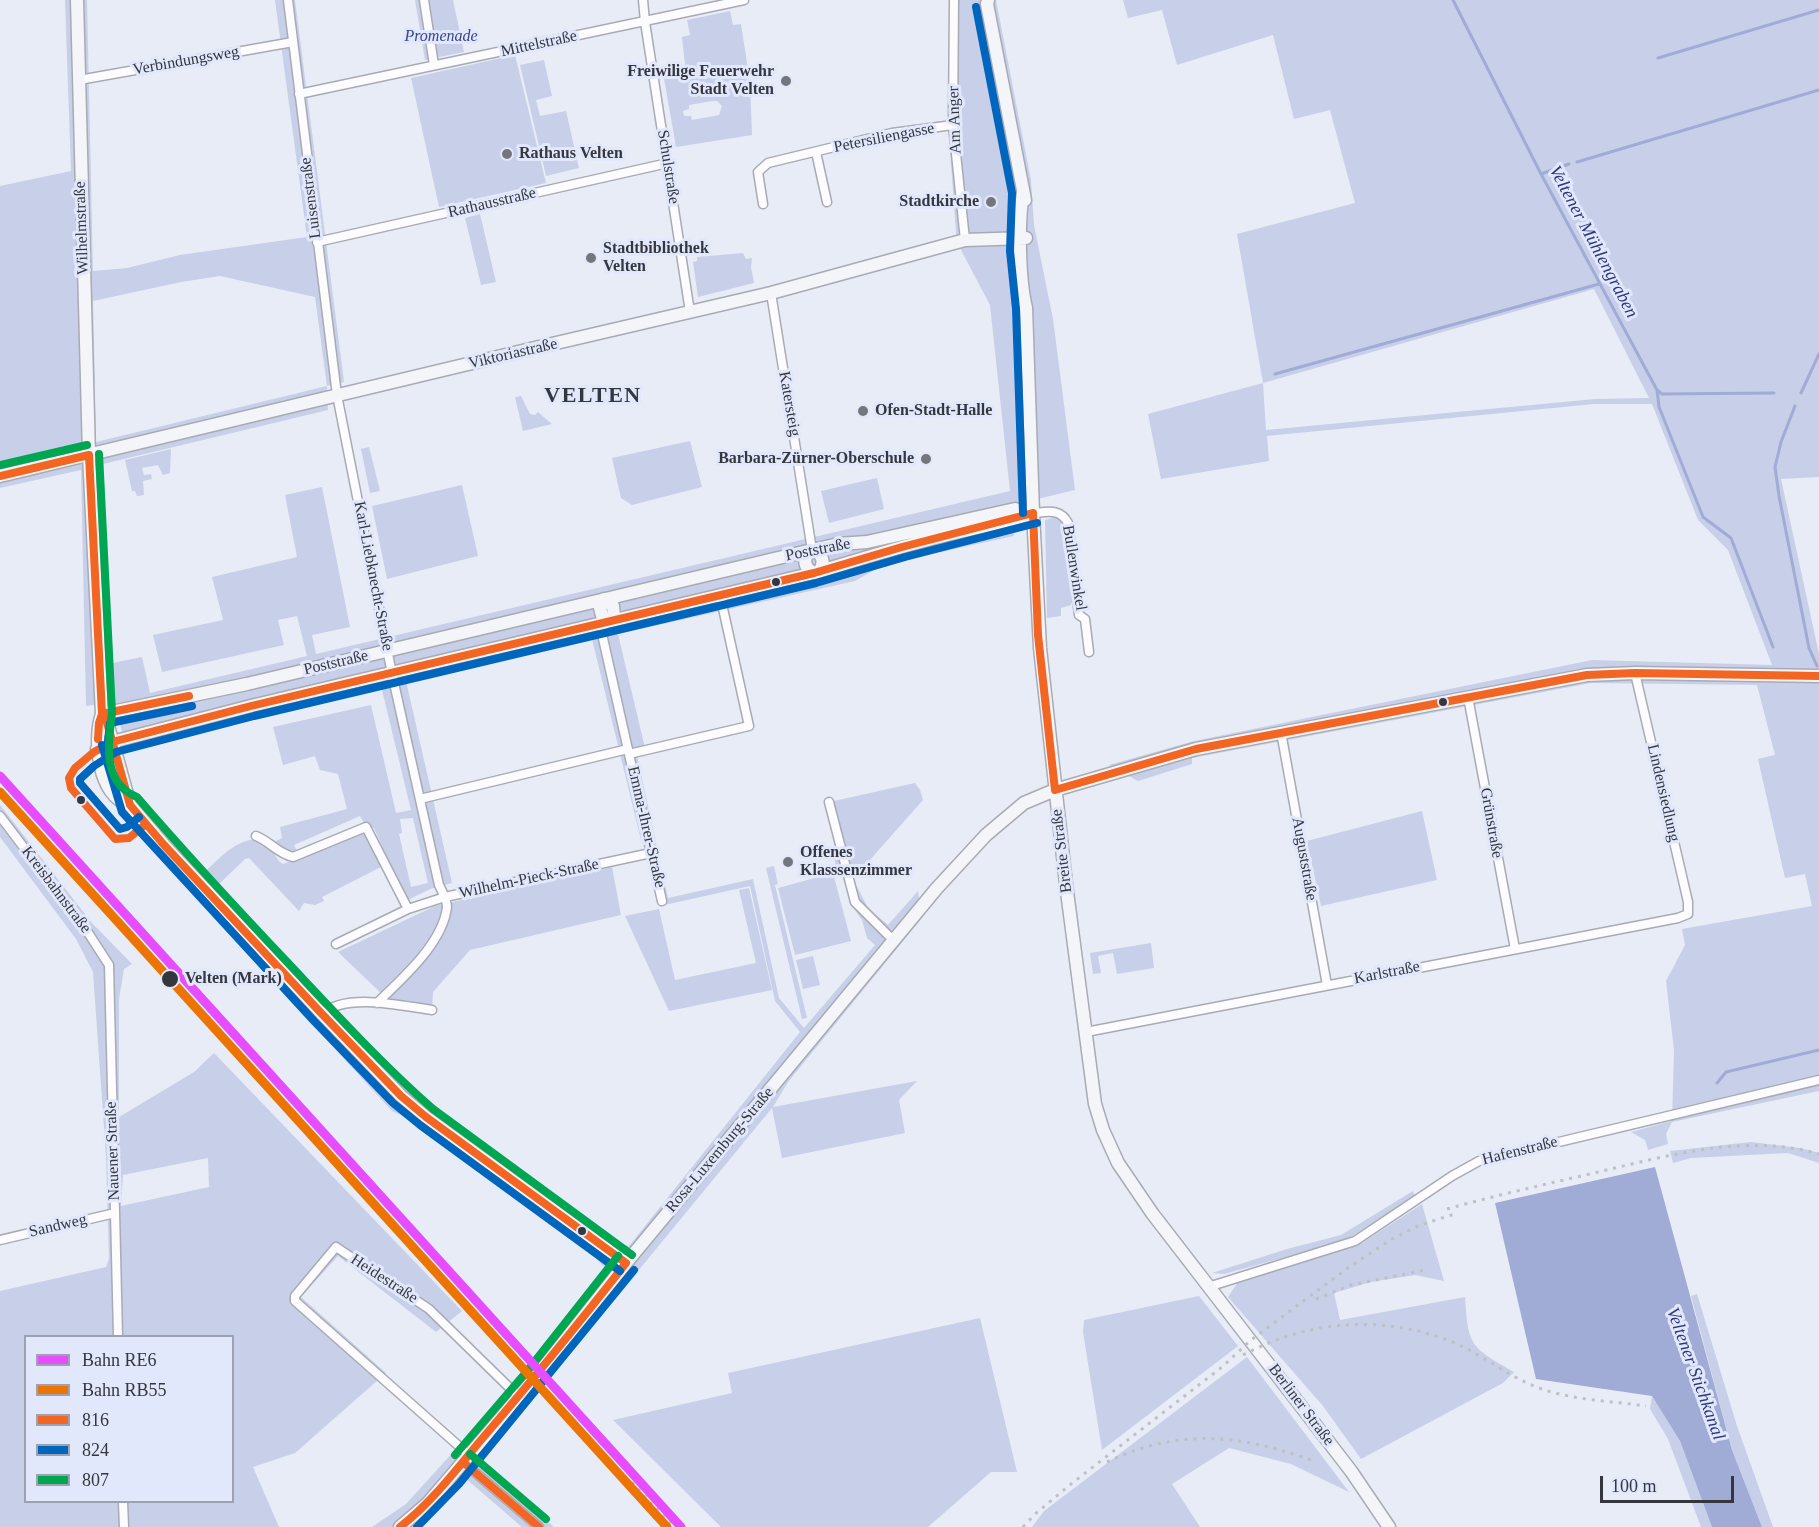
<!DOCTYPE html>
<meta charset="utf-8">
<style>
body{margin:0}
#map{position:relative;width:1819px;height:1527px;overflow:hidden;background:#e8ecf6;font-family:"Times New Roman",serif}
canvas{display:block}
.legend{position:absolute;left:24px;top:1335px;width:210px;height:168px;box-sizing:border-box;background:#e2e8fc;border:2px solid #9da1b0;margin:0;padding:8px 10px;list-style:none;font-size:18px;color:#35373e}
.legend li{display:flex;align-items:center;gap:12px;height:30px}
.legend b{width:30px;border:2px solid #9da1b0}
.scale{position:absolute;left:1600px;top:1476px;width:134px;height:27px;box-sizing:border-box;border:3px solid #35373e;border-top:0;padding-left:8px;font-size:18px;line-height:21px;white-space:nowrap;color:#35373e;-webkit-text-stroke:4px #e2e8fc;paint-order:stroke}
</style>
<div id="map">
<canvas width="1819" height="1527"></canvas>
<ul class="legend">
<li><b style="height:8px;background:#e64dff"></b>Bahn RE6</li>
<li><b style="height:8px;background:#eb7405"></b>Bahn RB55</li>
<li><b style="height:8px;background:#f26522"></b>816</li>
<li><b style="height:8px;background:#0065bd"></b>824</li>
<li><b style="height:8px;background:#00a651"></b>807</li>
</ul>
<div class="scale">100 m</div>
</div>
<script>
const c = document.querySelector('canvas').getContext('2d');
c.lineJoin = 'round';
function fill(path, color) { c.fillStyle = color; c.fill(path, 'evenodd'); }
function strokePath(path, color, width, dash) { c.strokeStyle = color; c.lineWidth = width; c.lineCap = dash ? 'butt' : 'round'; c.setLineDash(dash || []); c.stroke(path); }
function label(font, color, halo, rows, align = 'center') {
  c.font = font + ' "Times New Roman",serif'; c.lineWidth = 6; c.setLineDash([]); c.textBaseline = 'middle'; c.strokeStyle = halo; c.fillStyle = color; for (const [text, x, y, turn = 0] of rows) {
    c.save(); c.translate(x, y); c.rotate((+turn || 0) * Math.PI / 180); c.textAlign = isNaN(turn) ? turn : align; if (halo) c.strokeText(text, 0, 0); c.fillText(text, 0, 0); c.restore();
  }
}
fill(new Path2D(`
 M 65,0 L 87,0 L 93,271 L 127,268 L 180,255 L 307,237 L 275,0 L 295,0 L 344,382 L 327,386 L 328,410 L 103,464 L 109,666 L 113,663 L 142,657 L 150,693 L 307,656 L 297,616 L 278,620 L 284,645 L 162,672 L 153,635 L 223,620 L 212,577 L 297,557 L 285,495 L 322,487 L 350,627 L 312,635 L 316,654 L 1010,491 L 990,305 L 962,252 L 956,233 L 948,122 L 950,0 L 996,0 L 1031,180 L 1034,225 L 1053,319 L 1075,490 L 1012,505 L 1014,536 L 885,564 L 855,581 L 618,634 L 645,748 L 636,751 L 668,898 L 753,879 L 779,998 L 804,1028 L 875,945 L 867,938 L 862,920 L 852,906 L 842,873 L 838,873 L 832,851 L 836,850 L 825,803 L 915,783 L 920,790 L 923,800 L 853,879 L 868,908 L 888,925 L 918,891 L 922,918 L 788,1082 L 773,1107 L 917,1081 L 899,1100 L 905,1133 L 782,1158 L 772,1108 L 559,1367 L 477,1461 L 554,1527 L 522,1527 L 464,1477 L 420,1527 L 372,1527 L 406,1504 L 522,1376 L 606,1274 L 606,1269 L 582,1243 L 412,1120 L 392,1111 L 152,850 L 154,846 L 151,838 L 162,829 L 320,1003 L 435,1113 L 611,1242 L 629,1246 L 800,1032 L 775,1001 L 750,886 L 660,906 L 650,860 L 641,840 L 592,639 L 406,681 L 452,883 L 430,889 L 406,901 L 374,828 L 366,827 L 360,816 L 294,845 L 297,851 L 292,852 L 278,846 L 276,841 L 282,838 L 280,827 L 347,809 L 338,774 L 320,770 L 315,756 L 283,765 L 273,727 L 371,705 L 396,813 L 411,810 L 381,686 L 157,739 L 156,735 L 130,741 L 126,746 L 114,702 L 86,706 L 81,470 L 0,488 L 0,186 L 71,171 ZM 220,276 L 315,297 L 327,386 L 96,442 L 93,301 L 181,282 ZM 413,818 L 428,883 L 411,887 L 399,834 L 402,833 L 400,819 Z
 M 415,0 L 453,0 L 464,52 L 425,60 Z
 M 1123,0 L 1819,0 L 1819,477 L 1781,479 L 1819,654 L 1819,1091 L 1672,1122 L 1666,1134 L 1668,1144 L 1648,1150 L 1645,1140 L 1631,1132 L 1672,1121 L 1674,1050 L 1666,981 L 1685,945 L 1682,929 L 1812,906 L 1805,874 L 1785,878 L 1758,759 L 1775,755 L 1757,685 L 1591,683 L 1192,758 L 1192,764 L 1138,781 L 1109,765 L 1194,741 L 1592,660 L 1772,665 L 1728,550 L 1698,520 L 1652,404 L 1594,404 L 1267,436 L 1269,461 L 1161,479 L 1148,414 L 1263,383 L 1237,234 L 1355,203 L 1330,110 L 1294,119 L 1273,35 L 1177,65 L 1162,10 L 1128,18 ZM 1594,289 L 1649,398 L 1595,399 L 1266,430 L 1263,383 Z
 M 730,11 L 733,25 L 741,24 L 750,82 L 752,135 L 676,147 L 662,67 L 678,63 L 680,66 L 685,65 L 682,37 L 690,35 L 687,20 ZM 712,101 L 717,101 L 722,106 L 719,115 L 692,120 L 691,116 L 684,116 L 683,111 L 689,109 L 689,105 Z
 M 515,55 L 546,183 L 439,207 L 411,78 Z
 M 544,60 L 552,96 L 536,100 L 540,116 L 566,111 L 579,168 L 546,176 L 520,65 Z
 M 480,214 L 496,282 L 481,285 L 465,218 Z
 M 743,253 L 746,259 L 752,258 L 751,267 L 754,283 L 698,297 L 693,262 L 697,261 L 697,257 Z
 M 521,396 L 530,414 L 535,415 L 538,412 L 552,424 L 523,431 L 515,397 Z
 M 690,441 L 702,487 L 632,505 L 621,498 L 612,458 Z
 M 369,447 L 380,491 L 370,493 L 361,449 Z
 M 171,449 L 170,473 L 163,475 L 158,465 L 142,468 L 144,475 L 151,474 L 152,479 L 143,481 L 144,495 L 137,496 L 135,491 L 132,491 L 125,460 Z
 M 877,478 L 884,509 L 829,523 L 821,491 Z
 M 462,485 L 478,556 L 387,579 L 372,506 Z
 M 1056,517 L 1061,519 L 1065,525 L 1073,599 L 1071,605 L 1061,608 L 1061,616 L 1047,618 L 1045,520 Z
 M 0,805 L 92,923 L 132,964 L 124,969 L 119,999 L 119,1117 L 194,1072 L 214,1053 L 462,1311 L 436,1332 L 338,1256 L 301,1297 L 386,1373 L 295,1453 L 253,1467 L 279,1527 L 0,1527 L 0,1291 L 106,1267 L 109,1258 L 106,1156 L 93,972 L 76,939 L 0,837 ZM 208,1158 L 209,1187 L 121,1206 L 123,1175 ZM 26,1336 L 232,1336 L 232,1502 L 26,1502 Z
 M 1422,811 L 1437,880 L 1321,906 L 1307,841 Z
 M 367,832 L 383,866 L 322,897 L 324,901 L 315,905 L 304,903 L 299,911 L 249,858 L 245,859 L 216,887 L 204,873 C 218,859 247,827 268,845 C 275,851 275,860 283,864 Z
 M 774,866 L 778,884 L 775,885 L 807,1018 L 802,1019 L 766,868 Z
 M 612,867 L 621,915 L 470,950 L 433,992 L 432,1010 L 377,1003 L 384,996 L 338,952 L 435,906 Z
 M 833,873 L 851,941 L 795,955 L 778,888 Z
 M 749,888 L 772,990 L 669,1011 L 625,916 L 659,909 L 675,980 L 756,963 L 739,890 Z
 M 1151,943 L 1154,968 L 1117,974 L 1113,953 L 1098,956 L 1101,973 L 1093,974 L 1090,953 Z
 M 813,956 L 820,985 L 803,989 L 796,960 Z
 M 1751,1142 L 1800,1148 L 1819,1153 L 1819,1163 L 1788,1153 L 1691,1158 L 1673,1163 L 1670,1151 Z
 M 1413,1191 L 1415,1196 L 1344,1241 L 1224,1274 L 1212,1273 L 1287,1249 L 1341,1235 Z
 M 1422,1204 L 1444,1281 L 1415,1275 L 1371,1282 L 1334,1293 L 1340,1320 L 1465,1297 C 1468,1347 1471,1347 1514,1372 L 1503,1383 L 1361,1459 L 1323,1406 L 1228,1297 L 1238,1282 L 1362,1243 Z
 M 1697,1294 L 1737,1426 L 1773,1527 L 1762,1527 L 1732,1450 L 1691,1296 Z
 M 1199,1296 L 1238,1346 L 1102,1450 L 1083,1332 L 1084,1320 Z
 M 980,1318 L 1017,1472 L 991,1472 L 928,1527 L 721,1527 L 613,1420 L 732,1393 L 728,1373 Z
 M 1247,1357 L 1349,1492 L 1291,1464 L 1229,1448 L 1172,1484 L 1200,1527 L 1032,1527 L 1044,1511 Z
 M 1652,1396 L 1680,1441 L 1712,1527 L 1701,1527 L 1668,1439 L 1650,1409 Z`), '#c8cfe9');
fill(new Path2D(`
 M 1655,1167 L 1732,1450 L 1762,1527 L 1712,1527 L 1680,1441 L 1652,1396 L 1536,1379 L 1495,1203 Z`), '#a0abd6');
strokePath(new Path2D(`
 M 1453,0 L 1541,174 L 1657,390 L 1662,394 L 1774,393
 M 1658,58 L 1819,10
 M 1577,162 L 1819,90
 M 1541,174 L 1569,164
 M 1275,374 L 1599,284
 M 1657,390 L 1659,407 L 1703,517 L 1731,538 L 1773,647
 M 1801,393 L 1819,354
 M 1795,406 L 1781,442 L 1775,467 L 1779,496 L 1809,648 L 1817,666
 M 1717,1083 L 1726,1072 L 1819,1050`), '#a0abd6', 3);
const street = new Path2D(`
 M 288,0 L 337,395 L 392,674 L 439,885 C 442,891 447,900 447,907 C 443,943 402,979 377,1003
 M 424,0 L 434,65
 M 643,0 L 645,22 L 690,312
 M 954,0 L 953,125 L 965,240
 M 79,80 L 293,42
 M 299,94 L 744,0
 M 816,152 L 827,202
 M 763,204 L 758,172 L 768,163 L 892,133 L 953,125
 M 317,242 L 668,163
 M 771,293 L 812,550
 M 1033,513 C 1047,512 1060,508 1068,523 L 1079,615 L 1085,619 L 1089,652
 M 604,623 L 602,634 L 662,901
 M 1468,697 L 1515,949
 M 1281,732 L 1327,985
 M 629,754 L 749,726 L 720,595
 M 420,799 L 628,749
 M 829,802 L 855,902 L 893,940
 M 0,816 L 87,931 L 109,965 L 118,1336
 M 256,836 C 271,842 277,853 293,857 L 366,827 L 408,909
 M 336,944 L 408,909 L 445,897 L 651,853
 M 322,1014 C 346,992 402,1006 432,1010
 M 1086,1032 L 1678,918 L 1688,914 L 1688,902 L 1635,673
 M 0,1240 L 115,1213
 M 1208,1287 L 1355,1241 L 1452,1176 L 1479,1161 L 1819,1080
 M 469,1455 L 295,1301 L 295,1296 L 336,1247 L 429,1309 L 519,1397
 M 463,1462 L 539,1527
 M 123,1502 L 124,1527`);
const secondary = new Path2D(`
 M 77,0 L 89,455 L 102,714 C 93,740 98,797 130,805
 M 988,0 L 987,4 L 1025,200
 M 1023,193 C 1018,222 1019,279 1026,308 L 1033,513 L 1040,648 L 1066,884 L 1095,1104 L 1103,1130 L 1118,1163 L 1152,1213 L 1351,1471 L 1389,1527
 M 0,476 L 539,347 L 771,293 L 965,240 L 1026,238
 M 814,573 C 806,569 803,563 807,554 L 812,550 C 822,553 826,562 819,571
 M 604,623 L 600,608 L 604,599 L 613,606 L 614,617 L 611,621
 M 102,714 L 247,684 L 812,550 L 839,544 L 867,542 L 1015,509 L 1031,513
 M 102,714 L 107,722 L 130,805 L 164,845 L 322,1014 L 401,1096 L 426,1117 L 626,1263
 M 97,749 L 112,742 L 251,706 L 814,573 C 861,559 908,544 956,533 C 982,526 1008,523 1033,513
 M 400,1527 L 428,1503 L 536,1377 L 626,1263 L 937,888 L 986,835 L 1024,803 L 1055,790 L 1196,749 L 1587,675 L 1635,673 L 1819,676`);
strokePath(street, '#a8abb3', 11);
strokePath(secondary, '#a8abb3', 15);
strokePath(street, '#fcfcfe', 8);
strokePath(secondary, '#f4f5f9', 12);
strokePath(new Path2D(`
 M 1447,1209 C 1497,1195 1547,1184 1598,1172 C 1671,1155 1745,1133 1819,1154
 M 1316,1299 L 1351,1285 L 1425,1270
 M 1243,1355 C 1307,1321 1380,1314 1450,1341 C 1479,1352 1504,1374 1534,1386 C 1568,1400 1610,1401 1646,1406
 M 1107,1462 C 1178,1428 1241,1434 1313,1461
 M 632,1482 L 673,1527
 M 1023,1527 L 1034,1515 L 1071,1484 L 1222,1367 L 1251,1340 L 1349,1267 L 1392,1239 L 1420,1225 L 1458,1213`), '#bec0c2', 3, [3, 6]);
strokePath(new Path2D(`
 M 89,455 L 102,714 L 99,723 L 98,739
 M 0,476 L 89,455
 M 1033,513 L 1038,635 L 1055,790
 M 102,714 L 189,696
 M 106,719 L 130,805 L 164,845 L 322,1014 L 401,1096 L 426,1117 L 626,1263
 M 1055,790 L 1196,749 L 1587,675 L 1635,673 L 1819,676
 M 146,824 L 129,838 L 115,839 L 71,788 L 69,778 L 75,768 L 94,752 L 112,742 L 251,706 L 814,573 L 902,547 L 1033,513
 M 463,1462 L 539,1527
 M 400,1527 C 432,1502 455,1471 481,1440 C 531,1382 579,1323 626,1263`), '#f26522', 8);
strokePath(new Path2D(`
 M 976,7 L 1012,193 L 1010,251 L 1016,309 L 1023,513
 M 102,745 L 122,812 L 314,1021 L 393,1103 L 420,1125 L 620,1271
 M 107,750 L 110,723 L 192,706
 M 139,817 L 127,827 L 120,829 L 80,783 L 80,779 L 94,766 L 116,752 L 254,716 L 816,583 L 905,557 L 1037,523
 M 417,1527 L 459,1484 L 634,1270`), '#0065bd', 8);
strokePath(new Path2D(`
 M 99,454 L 112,713 C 109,737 103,773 125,790 C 128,793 133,795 137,797 C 187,855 239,911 291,966 C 337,1015 382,1064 433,1109 L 632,1255
 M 0,465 L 87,445
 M 470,1454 L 546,1519
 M 455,1455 L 528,1370 L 618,1256`), '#00a651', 8);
strokePath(new Path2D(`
 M 0,776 L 681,1527`), '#e64dff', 9);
strokePath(new Path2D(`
 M 0,792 L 667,1527`), '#eb7405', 9);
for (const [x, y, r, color] of [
 [786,81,6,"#74767e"],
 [507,154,6,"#74767e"],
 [991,202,6,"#74767e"],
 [591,258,6,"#74767e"],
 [863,411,6,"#74767e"],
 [926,459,6,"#74767e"],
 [776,582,5,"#35373e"],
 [1443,702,5,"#35373e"],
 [81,800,5,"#35373e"],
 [788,862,6,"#74767e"],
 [170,979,9,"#35373e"],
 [582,1231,5,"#35373e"]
]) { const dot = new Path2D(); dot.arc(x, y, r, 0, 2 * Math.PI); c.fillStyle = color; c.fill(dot); strokePath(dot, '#e2e8fc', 2); }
label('italic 16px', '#39448b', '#e2e8fc', [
 ["Promenade",441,37]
]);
label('16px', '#35373e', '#e2e8fc', [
 ["Mittelstraße",539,44,-12],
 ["Verbindungsweg",186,61,-10],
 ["Am Anger",955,120,-92],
 ["Petersiliengasse",884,138,-11],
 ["Schulstraße",668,167,81],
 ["Luisenstraße",311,198,-97],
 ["Rathausstraße",492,203,-13],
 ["Wilhelmstraße",82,228,-92],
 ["Viktoriastraße",513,354,-13],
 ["Katersteig",789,404,80],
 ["Poststraße",818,550,-11],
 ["Bullenwinkel",1074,568,81],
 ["Karl-Liebknecht-Straße",373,576,79],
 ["Poststraße",336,663,-13],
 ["Lindensiedlung",1663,793,77],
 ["Grünstraße",1491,823,80],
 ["Emma-Ihrer-Straße",646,827,77],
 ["Breite Straße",1062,851,-97],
 ["Auguststraße",1304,859,80],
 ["Wilhelm-Pieck-Straße",529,879,-12],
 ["Kreisbahnstraße",56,890,53],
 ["Karlstraße",1387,973,-11],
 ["Rosa-Luxemburg-Straße",720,1150,-50],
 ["Nauener Straße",113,1151,-92],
 ["Hafenstraße",1520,1151,-14],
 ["Sandweg",58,1226,-13],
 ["Heidestraße",384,1279,33],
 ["Berliner Straße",1301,1405,53]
]);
label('bold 16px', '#35373e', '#e2e8fc', [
 ["Freiwilige Feuerwehr",774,72,"right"],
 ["Stadt Velten",774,90,"right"],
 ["Rathaus Velten",519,154],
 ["Stadtkirche",979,202,"right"],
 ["Stadtbibliothek",603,249],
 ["Velten",603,267],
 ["Ofen-Stadt-Halle",875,411],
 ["Barbara-Zürner-Oberschule",914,459,"right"],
 ["Offenes",800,853],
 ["Klasssenzimmer",800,871]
], 'left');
label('bold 16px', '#35373e', '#e2e8fc', [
 ["Velten (Mark)",185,979]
], 'left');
label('italic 18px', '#2d377c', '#e2e8fc', [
 ["Veltener Mühlengraben",1593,242,62],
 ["Veltener Stichkanal",1695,1374,70]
]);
c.letterSpacing = '1.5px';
label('bold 22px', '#35373e', '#e2e8fc', [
 ["VELTEN",593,396]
]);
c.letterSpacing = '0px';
</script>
